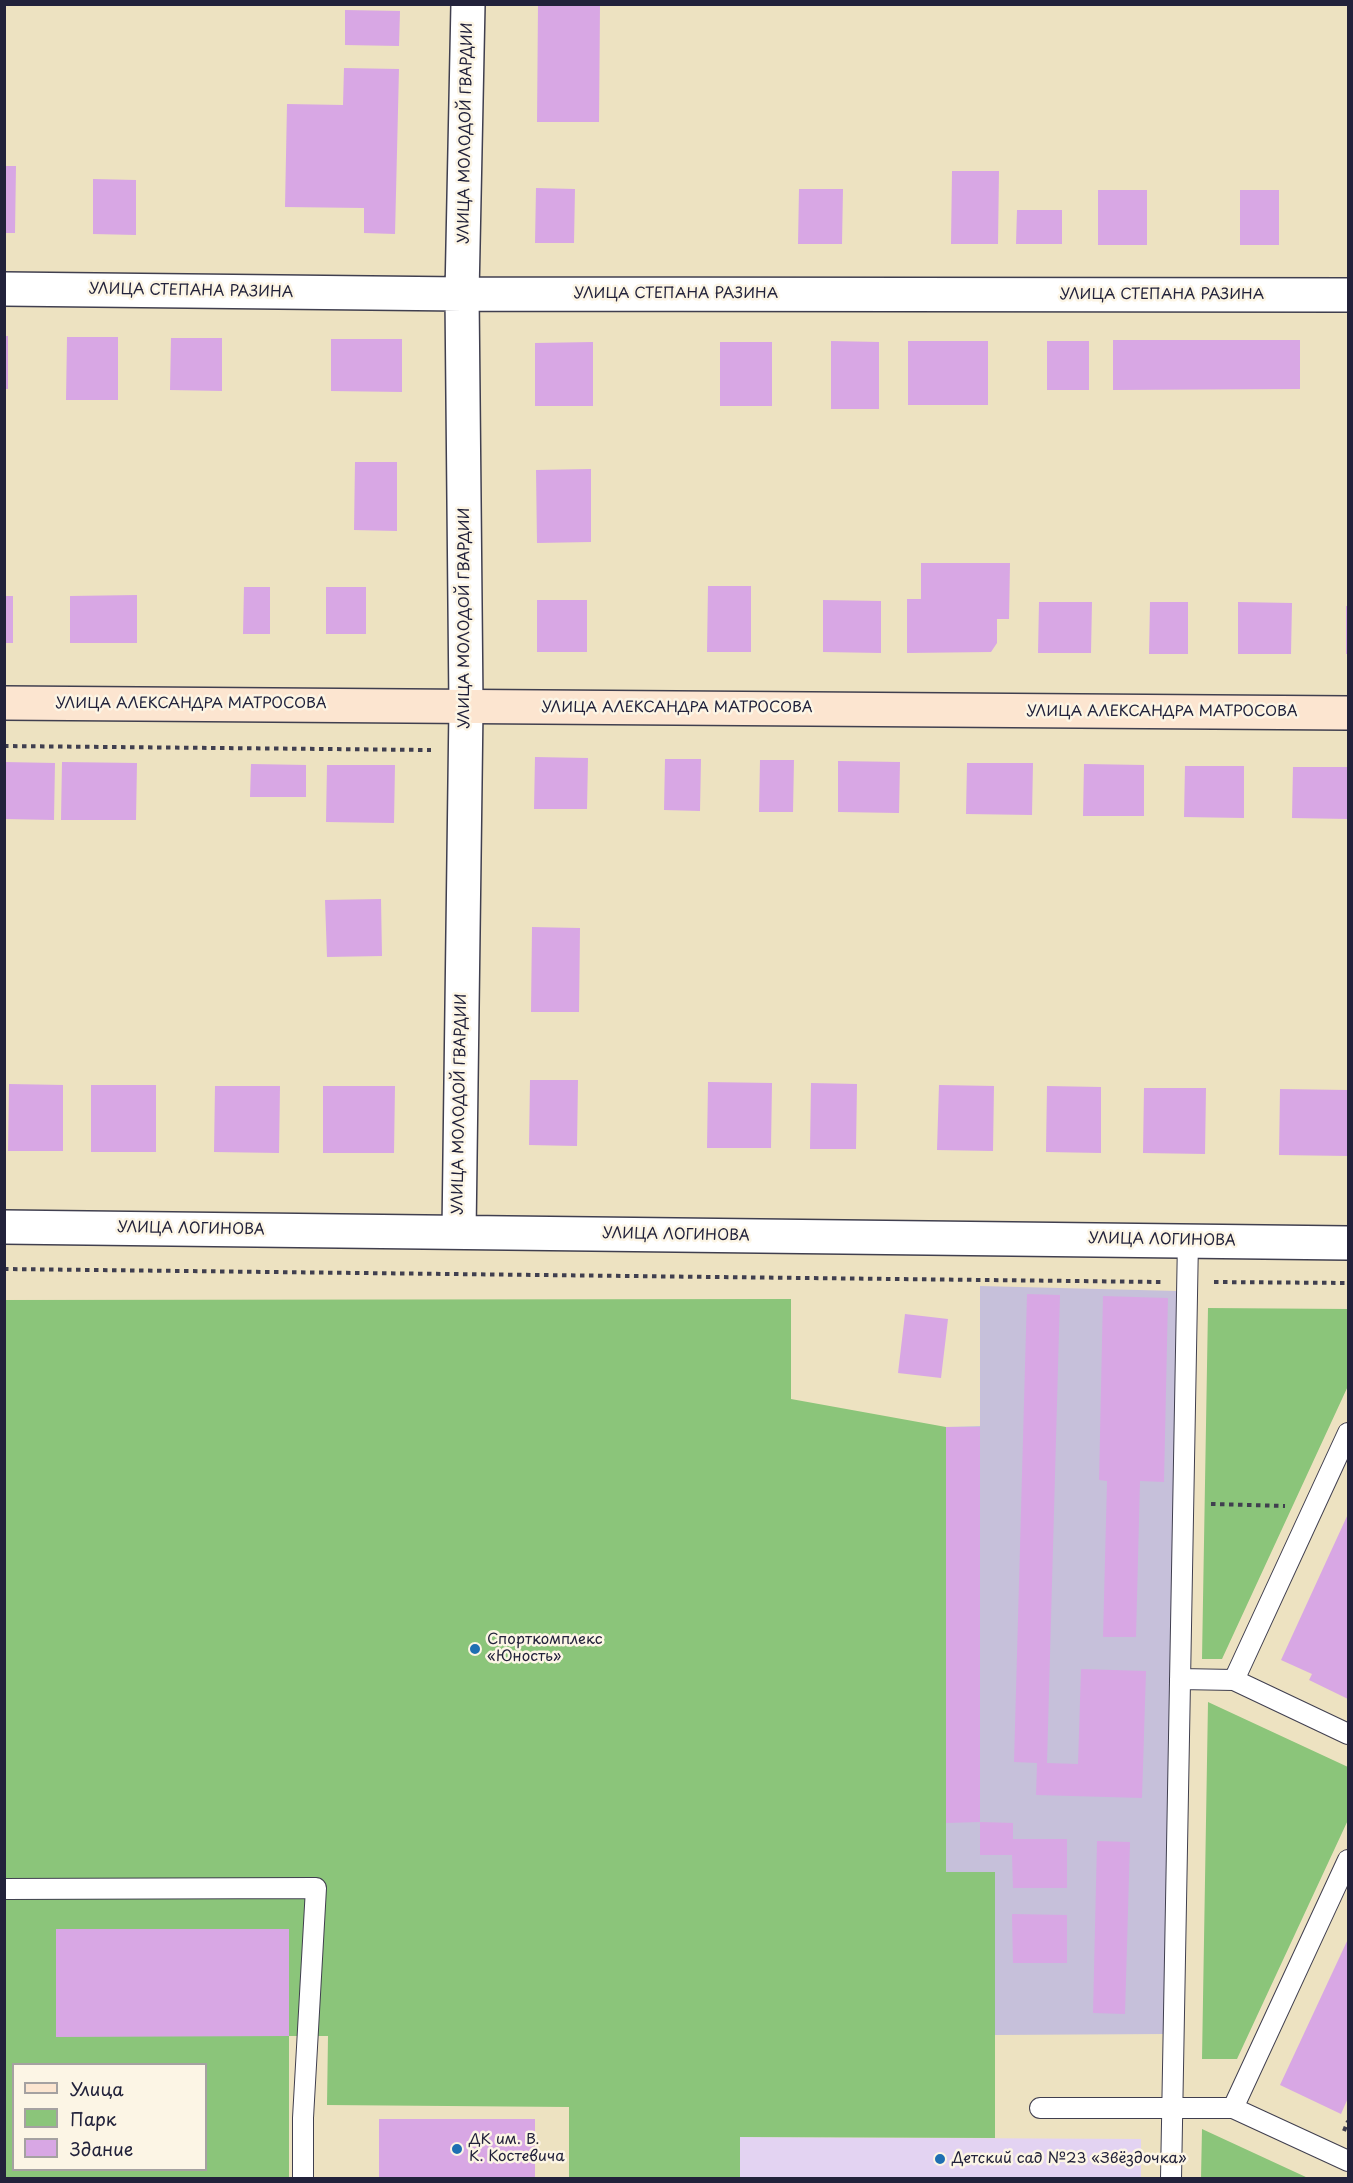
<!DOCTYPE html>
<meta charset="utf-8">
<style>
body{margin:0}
#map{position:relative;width:1353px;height:2183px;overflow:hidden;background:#ede2c1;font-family:"Playpen Sans",sans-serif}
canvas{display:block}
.frame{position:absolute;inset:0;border:6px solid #22223b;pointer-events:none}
.legend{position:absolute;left:12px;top:2063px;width:195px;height:108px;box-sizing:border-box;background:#fcf5e5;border:2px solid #a5a1a1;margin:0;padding:8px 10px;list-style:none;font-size:18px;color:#22223b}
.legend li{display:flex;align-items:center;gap:12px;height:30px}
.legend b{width:30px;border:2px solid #a5a1a1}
</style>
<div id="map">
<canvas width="1353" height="2183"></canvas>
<div class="frame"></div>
<ul class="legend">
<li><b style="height:8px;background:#fce5d0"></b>Улица</li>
<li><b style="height:16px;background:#8bc57a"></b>Парк</li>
<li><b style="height:16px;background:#d8a7e4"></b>Здание</li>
</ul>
</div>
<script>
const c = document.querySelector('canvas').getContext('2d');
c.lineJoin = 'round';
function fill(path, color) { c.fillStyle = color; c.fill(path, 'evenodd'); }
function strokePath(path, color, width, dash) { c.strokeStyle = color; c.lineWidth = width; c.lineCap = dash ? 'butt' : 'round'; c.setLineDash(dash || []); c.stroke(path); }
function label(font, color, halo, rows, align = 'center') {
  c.font = font + ' "Playpen Sans",sans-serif'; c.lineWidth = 5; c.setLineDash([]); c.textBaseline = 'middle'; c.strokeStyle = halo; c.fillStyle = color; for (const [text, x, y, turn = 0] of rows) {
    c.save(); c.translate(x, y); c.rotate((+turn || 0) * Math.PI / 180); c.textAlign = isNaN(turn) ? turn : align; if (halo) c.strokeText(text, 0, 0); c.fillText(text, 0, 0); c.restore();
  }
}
fill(new Path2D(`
 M 740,2137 L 1141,2139 L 1141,2178 L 740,2178 Z`), '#e3d3f2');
fill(new Path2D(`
 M 980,1286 L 1178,1291 L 1164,2034 L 995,2035 L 995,1872 L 946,1872 L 946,1427 L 980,1426 Z`), '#c6c0da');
fill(new Path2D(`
 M 791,1299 L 791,1399 L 946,1427 L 946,1872 L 995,1872 L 995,2138 L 740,2137 L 740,2178 L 569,2178 L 569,2107 L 327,2105 L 328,2036 L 289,2036 L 289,2178 L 5,2178 L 5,1300 ZM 14,2064 L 206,2064 L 206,2170 L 14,2170 Z
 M 1208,1308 L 1348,1309 L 1348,1386 L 1222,1659 L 1202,1659 Z
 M 1208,1702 L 1348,1767 L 1348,1820 L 1237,2059 L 1202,2059 Z
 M 1202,2129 L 1308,2178 L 1201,2178 Z`), '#8bc57a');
fill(new Path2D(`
 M 538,4 L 600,4 L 599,122 L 537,122 Z
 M 345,10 L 400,11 L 399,46 L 345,45 Z
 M 344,68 L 399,69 L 395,234 L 364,233 L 364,208 L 285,207 L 287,104 L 343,105 Z
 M 4,166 L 16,166 L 15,233 L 4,233 Z
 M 952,171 L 999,171 L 998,244 L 951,244 Z
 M 93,179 L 136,180 L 136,235 L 93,234 Z
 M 536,188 L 575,189 L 574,243 L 535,243 Z
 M 799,189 L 843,189 L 842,244 L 798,244 Z
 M 1098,190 L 1147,190 L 1147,245 L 1098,245 Z
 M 1240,190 L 1279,190 L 1279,245 L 1240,245 Z
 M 1017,210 L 1062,210 L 1062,244 L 1016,244 Z
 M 4,336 L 8,336 L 8,389 L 4,389 Z
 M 67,337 L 118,337 L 118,400 L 66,400 Z
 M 171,338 L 222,338 L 222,391 L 170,390 Z
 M 331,339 L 402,339 L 402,392 L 331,391 Z
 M 1113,340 L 1300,340 L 1300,389 L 1113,390 Z
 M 831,341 L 879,342 L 879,409 L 831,409 Z
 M 908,341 L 988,341 L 988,405 L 908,405 Z
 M 1047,341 L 1089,341 L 1089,390 L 1047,390 Z
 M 593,342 L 593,406 L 535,406 L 535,343 Z
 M 720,342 L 772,342 L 772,406 L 720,406 Z
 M 355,462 L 397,462 L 397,531 L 354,530 Z
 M 591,469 L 591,542 L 537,543 L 536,470 Z
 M 921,563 L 1010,563 L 1009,619 L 997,619 L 997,643 L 991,652 L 907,653 L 907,599 L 921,599 Z
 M 708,586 L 751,586 L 751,652 L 707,652 Z
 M 244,587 L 270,587 L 270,634 L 243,634 Z
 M 326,587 L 366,587 L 366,634 L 326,634 Z
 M 137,595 L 137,643 L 70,643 L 70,596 Z
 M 4,596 L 13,596 L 13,643 L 4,643 Z
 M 537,600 L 587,600 L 587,652 L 537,652 Z
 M 823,600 L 881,601 L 881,653 L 823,652 Z
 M 1039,602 L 1092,602 L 1091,653 L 1038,653 Z
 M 1150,602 L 1188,602 L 1188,654 L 1149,654 Z
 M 1238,602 L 1292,603 L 1291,654 L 1238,654 Z
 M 1346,606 L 1348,606 L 1348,654 L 1346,654 Z
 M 535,757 L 588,758 L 587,809 L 534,809 Z
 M 665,759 L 701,759 L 700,811 L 664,810 Z
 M 760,760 L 794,760 L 793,812 L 759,812 Z
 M 838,761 L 900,762 L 899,813 L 838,812 Z
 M 4,762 L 55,763 L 54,820 L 4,819 Z
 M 62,762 L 137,763 L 136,820 L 61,820 Z
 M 967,763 L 1033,763 L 1032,815 L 966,814 Z
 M 251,764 L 306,765 L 306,797 L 250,797 Z
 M 1084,764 L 1144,765 L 1144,816 L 1083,816 Z
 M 327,765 L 395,765 L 394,823 L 326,822 Z
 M 1185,766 L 1244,766 L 1244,818 L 1184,817 Z
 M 1293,767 L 1348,767 L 1348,819 L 1292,818 Z
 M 381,899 L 382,956 L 327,957 L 325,900 Z
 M 532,927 L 580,928 L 579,1012 L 531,1012 Z
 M 530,1080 L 578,1080 L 577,1146 L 529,1145 Z
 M 708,1082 L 772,1083 L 771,1148 L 707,1148 Z
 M 811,1083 L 857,1084 L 856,1149 L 810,1149 Z
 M 9,1084 L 63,1085 L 63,1151 L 8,1151 Z
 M 91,1085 L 156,1085 L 156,1152 L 91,1152 Z
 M 939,1085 L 994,1086 L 993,1151 L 937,1150 Z
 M 215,1086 L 280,1086 L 279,1153 L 214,1152 Z
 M 323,1086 L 395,1086 L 394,1153 L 323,1153 Z
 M 1047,1086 L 1101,1087 L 1101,1153 L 1046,1152 Z
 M 1144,1088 L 1206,1088 L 1205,1154 L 1143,1153 Z
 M 1280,1089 L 1348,1090 L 1348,1156 L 1279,1155 Z
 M 1027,1294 L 1060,1295 L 1047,1763 L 1078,1764 L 1081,1669 L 1146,1671 L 1142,1798 L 1036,1795 L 1037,1763 L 1014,1762 Z
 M 1103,1296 L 1168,1298 L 1164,1482 L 1140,1481 L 1136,1637 L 1103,1637 L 1107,1481 L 1099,1480 Z
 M 905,1314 L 948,1319 L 941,1378 L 898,1373 Z
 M 946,1427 L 980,1427 L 980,1822 L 1013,1823 L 1013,1839 L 1067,1839 L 1067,1888 L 1013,1888 L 1012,1855 L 980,1855 L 980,1822 L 946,1823 Z
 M 1348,1514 L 1348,1699 L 1309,1680 L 1312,1674 L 1281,1660 Z
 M 1097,1841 L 1130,1842 L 1125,2014 L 1093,2013 Z
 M 1012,1914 L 1067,1915 L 1067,1963 L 1013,1963 Z
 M 56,1929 L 289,1929 L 289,2036 L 56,2037 Z
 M 1348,1939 L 1348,2098 L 1341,2114 L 1280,2085 Z
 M 379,2119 L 535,2119 L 535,2178 L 379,2178 Z`), '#d8a7e4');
const lane = new Path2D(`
 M 1180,1679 L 1234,1680 L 1348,1734
 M 1234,1680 L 1348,1433
 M 4,1889 L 316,1888 L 303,2118 L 303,2178
 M 1040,2108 L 1233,2108 L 1348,2161
 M 1233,2108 L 1348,1860
 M 1171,2178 L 1188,1240`);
const street = new Path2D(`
 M 4,289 L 462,294 L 1348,295
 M 4,1227 L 1348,1243
 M 459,1232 L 466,707 L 462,294 L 468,4`);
const secondary = new Path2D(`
 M 4,703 L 1348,713`);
strokePath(lane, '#403f4f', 22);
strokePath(street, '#403f4f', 36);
strokePath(secondary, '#403f4f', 36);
strokePath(new Path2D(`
 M 4,746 L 431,750
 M 4,1269 L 1162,1282
 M 1214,1282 L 1348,1283
 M 1211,1504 L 1285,1506
 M 1344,2131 L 1348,2121`), '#403f4f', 4, [4.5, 4.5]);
strokePath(lane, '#fff', 20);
strokePath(street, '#fff', 33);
strokePath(secondary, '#fce5d0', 33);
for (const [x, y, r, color] of [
 [475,1649,6,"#1f6fb2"],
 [457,2149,6,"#1f6fb2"],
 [940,2159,6,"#1f6fb2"]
]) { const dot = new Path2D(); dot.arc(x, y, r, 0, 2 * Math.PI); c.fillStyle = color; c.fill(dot); strokePath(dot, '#fcf5e5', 2); }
label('15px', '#22223b', '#fcf5e5', [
 ["УЛИЦА МОЛОДОЙ ГВАРДИИ",466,133,-89],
 ["УЛИЦА СТЕПАНА РАЗИНА",191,291,1],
 ["УЛИЦА СТЕПАНА РАЗИНА",676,294],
 ["УЛИЦА СТЕПАНА РАЗИНА",1162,295],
 ["УЛИЦА МОЛОДОЙ ГВАРДИИ",465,618,-90],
 ["УЛИЦА АЛЕКСАНДРА МАТРОСОВА",191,704],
 ["УЛИЦА АЛЕКСАНДРА МАТРОСОВА",677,708],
 ["УЛИЦА АЛЕКСАНДРА МАТРОСОВА",1162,712],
 ["УЛИЦА МОЛОДОЙ ГВАРДИИ",460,1104,-89],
 ["УЛИЦА ЛОГИНОВА",191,1229,1],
 ["УЛИЦА ЛОГИНОВА",676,1235,1],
 ["УЛИЦА ЛОГИНОВА",1162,1240,1]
]);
label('15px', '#22223b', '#fcf5e5', [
 ["Спорткомплекс",487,1640],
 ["«Юность»",487,1657],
 ["ДК им. В.",469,2140],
 ["К. Костевича",469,2157],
 ["Детский сад №23 «Звёздочка»",952,2159]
], 'left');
</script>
